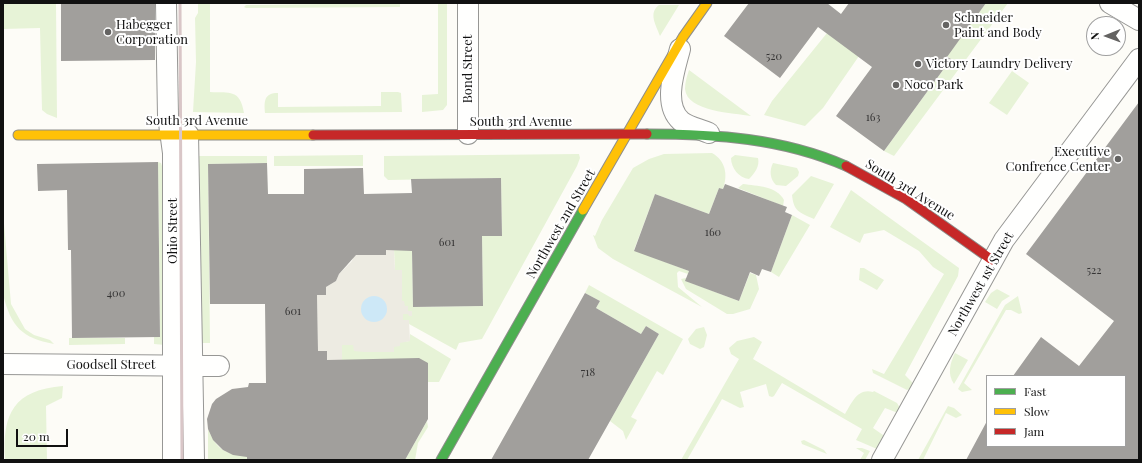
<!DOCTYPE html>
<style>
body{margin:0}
#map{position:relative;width:1142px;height:463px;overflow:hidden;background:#fdfcf7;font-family:"Playfair Display",serif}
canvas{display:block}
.frame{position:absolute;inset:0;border:4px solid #111;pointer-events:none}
.legend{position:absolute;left:986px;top:375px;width:140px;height:72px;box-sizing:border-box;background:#fff;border:1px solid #a0a0a0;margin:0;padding:5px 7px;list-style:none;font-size:12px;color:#111}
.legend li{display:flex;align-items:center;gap:8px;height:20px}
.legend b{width:20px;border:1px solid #a0a0a0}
.north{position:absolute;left:1086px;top:16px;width:40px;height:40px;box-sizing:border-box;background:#fff;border:1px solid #a0a0a0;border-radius:50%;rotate:269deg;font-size:11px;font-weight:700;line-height:16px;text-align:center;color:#111}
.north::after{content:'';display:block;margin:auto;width:14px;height:18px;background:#646362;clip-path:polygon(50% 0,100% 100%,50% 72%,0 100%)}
.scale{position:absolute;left:16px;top:429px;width:52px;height:18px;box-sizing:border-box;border:2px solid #111;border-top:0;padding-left:5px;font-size:12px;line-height:14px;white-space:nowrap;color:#111;-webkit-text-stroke:3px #fff;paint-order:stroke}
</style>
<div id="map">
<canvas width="1142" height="463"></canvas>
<div class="frame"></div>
<ul class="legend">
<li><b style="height:5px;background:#4caf50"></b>Fast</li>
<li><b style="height:5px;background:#ffc107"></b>Slow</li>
<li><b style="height:5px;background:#c62828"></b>Jam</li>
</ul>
<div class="north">N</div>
<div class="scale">20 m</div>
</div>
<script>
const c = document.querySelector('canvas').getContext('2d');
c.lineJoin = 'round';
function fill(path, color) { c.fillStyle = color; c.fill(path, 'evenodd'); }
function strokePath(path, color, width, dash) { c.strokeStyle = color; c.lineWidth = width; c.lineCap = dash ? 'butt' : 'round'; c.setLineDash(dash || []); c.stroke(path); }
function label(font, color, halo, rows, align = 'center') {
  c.font = font + ' "Playfair Display",serif'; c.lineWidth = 4; c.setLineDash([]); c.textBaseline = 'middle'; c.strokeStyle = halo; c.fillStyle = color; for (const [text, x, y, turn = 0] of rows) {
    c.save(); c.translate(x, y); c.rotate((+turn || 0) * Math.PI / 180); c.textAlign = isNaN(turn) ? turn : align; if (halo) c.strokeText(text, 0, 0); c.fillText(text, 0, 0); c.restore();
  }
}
fill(new Path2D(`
 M 3,3 L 56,3 L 57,118 L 47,114 L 42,110 L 40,28 L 3,29 Z
 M 198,3 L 210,3 L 210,92 C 230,93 240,89 244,113 L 193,112 L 196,62 L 195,18 L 198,13 Z
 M 400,3 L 400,7 L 246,8 L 244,7 L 246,5 Z
 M 438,3 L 447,3 L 447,105 L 443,110 L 422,112 L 422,95 L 438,94 Z
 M 875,3 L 953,48 L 986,3 L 1008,3 L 894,156 L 884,151 L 951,59 Z
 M 659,5 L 679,5 L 660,36 C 656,25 648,13 659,5 Z
 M 827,33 L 859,56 L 823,108 L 805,126 L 764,115 L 772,101 Z
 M 3,69 L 3,212 L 11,304 L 25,329 L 34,335 L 50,340 L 54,344 C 22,338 11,327 3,294 Z
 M 689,70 L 751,116 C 734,113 687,112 685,89 C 685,82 687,76 689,70 Z
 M 1012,71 L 1029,83 L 1007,115 L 989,103 Z
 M 381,92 L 398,92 L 401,93 L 402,112 L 265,113 C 264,101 264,93 278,93 L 278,107 L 381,106 Z
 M 712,153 C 726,161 728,175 723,189 L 719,188 L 709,214 L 655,194 L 634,250 L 689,271 L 688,274 L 679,271 L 677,273 L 678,287 L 702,307 L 613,259 L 598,248 L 593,235 L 595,236 L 602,220 L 633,168 L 649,159 L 664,154 Z
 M 579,154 L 580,158 L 577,166 L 482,339 L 459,343 L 456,350 L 409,324 L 409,320 L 403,320 L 403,314 L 409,314 L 412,311 L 408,312 L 402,301 L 402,271 L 395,271 L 394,250 L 412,250 L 413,307 L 483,306 L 482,236 L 502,236 L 501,178 L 388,180 L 384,176 L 384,156 Z
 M 363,155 L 363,166 L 274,166 L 274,156 Z
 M 735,155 L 758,158 C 760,166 755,173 749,179 C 739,178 731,168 731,158 Z
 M 194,156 L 267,156 L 267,163 L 208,164 L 210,343 L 195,343 Z
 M 158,162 L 161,163 L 162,166 L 165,345 L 154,344 L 154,337 L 160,337 Z
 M 773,163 L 797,168 L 799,172 L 798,176 L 786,186 L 776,185 C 770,179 769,171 773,163 Z
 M 811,176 L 834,184 L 814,219 C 799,212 794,212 792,195 Z
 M 743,184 C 757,186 777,186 784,200 L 783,206 L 738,188 Z
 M 851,190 L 959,268 L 958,276 L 905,375 L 914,384 L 912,388 L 907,390 L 873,373 L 872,369 L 884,374 L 944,274 L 933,267 L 919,251 L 884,230 L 864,234 L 860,243 L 830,227 Z
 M 792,215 L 810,225 L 779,277 L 771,272 Z
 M 860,268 L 864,268 L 884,280 L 877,290 L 859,280 Z
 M 750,273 L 756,275 L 759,289 L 750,309 L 733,314 L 727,314 L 686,289 L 681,279 L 686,278 L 686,281 L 739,301 Z
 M 589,285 L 683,339 L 663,375 L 657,371 L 631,417 L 637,420 L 626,440 L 623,431 L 610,421 L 659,334 L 646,326 L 641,334 L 596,308 L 600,301 L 585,293 Z
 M 997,289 L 1010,296 L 1002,301 L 997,309 L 985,302 L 991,293 Z
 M 1018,296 L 1022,313 L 1019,314 L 1011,310 L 1006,310 L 964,383 L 972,390 L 962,392 L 958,389 L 1005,305 Z
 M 704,327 L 707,335 L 704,347 L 700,349 L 690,344 L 688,339 L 696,329 Z
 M 410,334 L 451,359 L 439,382 L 428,382 L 342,366 L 342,345 L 353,345 L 364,351 L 394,351 L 394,346 L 400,342 L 410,341 Z
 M 754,337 L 762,342 L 753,359 L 845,414 C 852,403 857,388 873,392 L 874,391 L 897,403 L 900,408 L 898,413 L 885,408 L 873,428 L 883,435 L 883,439 L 877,449 L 856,440 L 862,429 L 782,383 L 774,396 L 772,397 L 769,396 L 766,384 L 740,392 L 744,407 L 740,408 L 722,399 L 687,460 L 681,460 L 739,359 L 731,354 L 729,348 L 737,341 Z
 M 69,338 L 125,338 L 125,344 L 69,345 Z
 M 955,353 L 968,360 L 954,384 C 947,374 950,363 955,353 Z
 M 63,386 L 62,398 L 46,406 L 47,460 L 5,460 C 2,413 14,390 63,386 Z
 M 948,406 L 954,408 L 962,415 L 956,418 L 946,413 L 923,460 L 918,460 Z
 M 427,421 L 428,427 L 418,443 L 415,460 L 405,460 Z
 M 208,429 C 217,450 225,454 247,456 L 247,460 L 208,460 Z
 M 804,440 L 824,450 L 827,454 L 802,444 L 801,441 Z
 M 856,448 L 862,448 L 870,451 L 865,460 L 860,460 L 864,453 Z`), '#e7f3d7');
fill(new Path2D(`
 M 356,247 L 369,255 L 386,255 L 386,250 L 394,250 L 395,270 L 402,270 L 402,301 L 404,301 L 405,306 L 408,306 L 408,311 L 412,311 L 412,316 L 409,316 L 408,314 L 403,314 L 403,320 L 409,320 L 410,341 L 400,343 L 400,346 L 394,347 L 394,352 L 364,352 L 354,351 L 353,345 L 342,345 L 342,366 L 326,366 L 327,351 L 318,351 L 317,295 L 326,295 L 326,287 L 336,281 L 339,274 L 352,261 Z`), '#edebe2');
fill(new Path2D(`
 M361 309a13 13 0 1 1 26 0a13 13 0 1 1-26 0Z`), '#cde8f7');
fill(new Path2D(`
 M 61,3 L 155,3 L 155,60 L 61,61 Z
 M 749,3 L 827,3 L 841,14 L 849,3 L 986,3 L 947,57 L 951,59 L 884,151 L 836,116 L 872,67 L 818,27 L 780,78 L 724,36 Z
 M 1139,102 L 1139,460 L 966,460 L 987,421 L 987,446 L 1125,446 L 1125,376 L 1013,376 L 1041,337 L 1079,366 L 1114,321 L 1026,254 Z
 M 158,162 L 160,337 L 72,338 L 71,250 L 68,250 L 67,190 L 38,191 L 37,164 Z
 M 267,163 L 268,194 L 304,194 L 304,169 L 363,168 L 364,194 L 412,193 L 411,179 L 501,178 L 502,236 L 482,236 L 483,306 L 413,307 L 412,251 L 386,250 L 386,255 L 356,255 L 339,274 L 336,281 L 326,287 L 326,295 L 317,295 L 318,351 L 327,351 L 327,360 L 419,358 L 428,363 L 428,419 L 405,460 L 247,460 L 247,457 L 233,455 L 223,450 L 213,440 L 208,429 L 207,419 L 212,404 L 216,399 L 232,389 L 248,387 L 249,383 L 266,383 L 265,304 L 210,304 L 208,164 Z
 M 725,184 L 787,207 L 785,212 L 792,215 L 771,272 L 762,269 L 759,276 L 750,272 L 739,301 L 685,281 L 689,271 L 634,251 L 655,194 L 709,214 L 719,188 L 723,189 Z
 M 585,293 L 600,301 L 596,308 L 641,334 L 646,326 L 659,334 L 610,421 L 588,460 L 491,460 Z`), '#a19f9c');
const street = new Path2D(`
 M 166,3 L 168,116 L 173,153 L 173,460
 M 468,3 L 468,134
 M 1110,3 L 1139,20
 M 680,49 C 675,69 662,104 681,121 C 688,127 700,129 709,133
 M 188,134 L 194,460
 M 3,364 L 219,366
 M 882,460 L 1004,240 L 1139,59`);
const fast = new Path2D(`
 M 647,134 C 716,134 782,138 846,166
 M 441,460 L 583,210`);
const slow = new Path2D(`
 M 18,135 L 313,135
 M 583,210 L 683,37 L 707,3`);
const jam = new Path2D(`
 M 313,135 L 647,134
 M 846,166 L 906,199 L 992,260`);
strokePath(street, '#979795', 22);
strokePath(fast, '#8e8d8b', 11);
strokePath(slow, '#8e8d8b', 11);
strokePath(jam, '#8e8d8b', 11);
strokePath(street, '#fffffe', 20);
strokePath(fast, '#4caf50', 9);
strokePath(slow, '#ffc107', 9);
strokePath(jam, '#c62828', 9);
strokePath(new Path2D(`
 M 180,3 L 182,460`), '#d9c6c7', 3);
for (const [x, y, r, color] of [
 [946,25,4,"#646362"],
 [108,32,4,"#646362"],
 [918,64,4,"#646362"],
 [896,85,4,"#646362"],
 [1118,159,4,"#646362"]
]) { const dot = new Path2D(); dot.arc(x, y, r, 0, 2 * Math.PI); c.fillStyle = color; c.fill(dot); strokePath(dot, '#fff', 1.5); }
label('11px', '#353434', null, [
 ["520",774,57],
 ["163",873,118],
 ["160",713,233],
 ["601",447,243],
 ["522",1094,271],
 ["400",116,294],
 ["601",293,312],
 ["718",588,373]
]);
label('13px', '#111', '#fff', [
 ["Schneider",954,18],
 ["Paint and Body",954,33],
 ["Habegger",116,25],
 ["Corporation",116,40],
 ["Victory Laundry Delivery",926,64],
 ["Noco Park",904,85],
 ["Executive",1110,152,"right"],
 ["Confrence Center",1110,167,"right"]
], 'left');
label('13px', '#111', '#fff', [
 ["Bond Street",468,69,-90],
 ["South 3rd Avenue",197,121],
 ["South 3rd Avenue",521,122],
 ["South 3rd Avenue",910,190,32],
 ["Northwest 2nd Street",561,224,-60],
 ["Ohio Street",173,231,-90],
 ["Northwest 1st Street",981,284,-60],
 ["Goodsell Street",111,365]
]);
</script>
